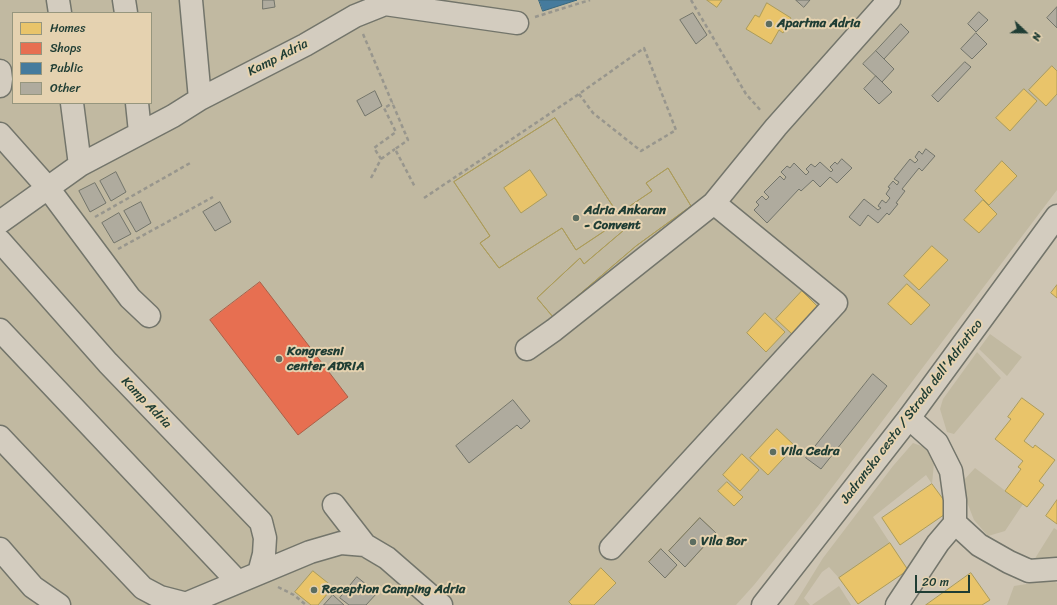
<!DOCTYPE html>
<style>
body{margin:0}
#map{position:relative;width:1057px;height:605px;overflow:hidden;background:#cec5b3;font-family:Sriracha,sans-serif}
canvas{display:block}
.legend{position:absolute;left:12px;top:12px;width:140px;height:92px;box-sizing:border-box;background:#e5d2b0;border:1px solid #96967e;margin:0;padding:5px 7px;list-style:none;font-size:12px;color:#1f3d34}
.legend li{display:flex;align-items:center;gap:8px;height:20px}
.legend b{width:20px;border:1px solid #96967e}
.north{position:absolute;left:1005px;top:12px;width:40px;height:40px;-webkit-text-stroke:3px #e5d2b0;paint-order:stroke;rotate:112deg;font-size:11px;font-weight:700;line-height:16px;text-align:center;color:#1f3d34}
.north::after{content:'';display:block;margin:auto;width:14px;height:18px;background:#1f3d34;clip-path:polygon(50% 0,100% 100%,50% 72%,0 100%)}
.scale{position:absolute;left:915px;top:575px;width:55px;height:18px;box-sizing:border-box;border:2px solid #1f3d34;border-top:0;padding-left:5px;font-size:12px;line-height:14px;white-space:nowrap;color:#1f3d34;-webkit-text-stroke:3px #e5d2b0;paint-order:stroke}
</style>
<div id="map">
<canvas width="1057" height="605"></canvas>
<ul class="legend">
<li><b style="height:11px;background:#e9c46a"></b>Homes</li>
<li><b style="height:11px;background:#e76f51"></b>Shops</li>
<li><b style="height:11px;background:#457b9d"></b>Public</li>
<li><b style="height:11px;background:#afab9e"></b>Other</li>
</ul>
<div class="north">N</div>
<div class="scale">20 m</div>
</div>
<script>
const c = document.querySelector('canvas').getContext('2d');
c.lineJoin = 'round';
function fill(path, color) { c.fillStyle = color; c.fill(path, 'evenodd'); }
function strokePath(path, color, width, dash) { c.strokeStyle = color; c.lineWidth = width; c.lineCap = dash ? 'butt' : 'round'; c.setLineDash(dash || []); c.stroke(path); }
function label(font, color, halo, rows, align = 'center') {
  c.font = font + ' Sriracha,sans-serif'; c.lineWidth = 4; c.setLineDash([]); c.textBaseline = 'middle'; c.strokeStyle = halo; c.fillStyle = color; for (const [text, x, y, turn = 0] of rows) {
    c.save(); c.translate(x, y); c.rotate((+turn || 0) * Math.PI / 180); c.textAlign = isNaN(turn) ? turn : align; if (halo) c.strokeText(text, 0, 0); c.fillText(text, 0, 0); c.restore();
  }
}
fill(new Path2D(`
 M 0,0 L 1057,0 L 1057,190 L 818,506 L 754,585 L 736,605 L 0,605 ZM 13,13 L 151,13 L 151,103 L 13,103 Z
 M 990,334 L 1022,357 L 1007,376 L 979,349 Z
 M 977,352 L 1001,378 L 954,434 L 947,432 L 940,409 L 943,399 Z
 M 913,443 L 927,448 L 934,463 L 932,484 L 926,475 L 873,517 L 890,543 L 839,578 L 829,567 L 822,572 L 804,598 L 810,605 L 794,605 L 823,558 L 893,466 Z
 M 975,468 L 1023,504 L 1005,531 L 988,536 L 974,520 L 965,497 L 963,481 Z
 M 1054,528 L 1057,530 L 1057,557 L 1056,559 L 1034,560 Z
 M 1052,580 L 1057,583 L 1057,605 L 1007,605 L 1014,586 Z
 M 839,586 L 851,605 L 812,605 Z`), '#c1b9a1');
const homes = new Path2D(`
 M 707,0 L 722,0 L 717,7 Z
 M 767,3 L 791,18 L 783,33 L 779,30 L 771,44 L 746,29 L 755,15 L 759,17 Z
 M 1052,66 L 1057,71 L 1057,94 L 1046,106 L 1029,90 Z
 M 1024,89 L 1037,101 L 1010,131 L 996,118 Z
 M 555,118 L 618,214 L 652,191 L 646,183 L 668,168 L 691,206 L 636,246 L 553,317 L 537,298 L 580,258 L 584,264 L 624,230 L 618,222 L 576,250 L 562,228 L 499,268 L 480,243 L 490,236 L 454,182 ZM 530,170 L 547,195 L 521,213 L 504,188 Z
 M 555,118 L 618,214 L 652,191 L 646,183 L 668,168 L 691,206 L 636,246 L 553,317 L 537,298 L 580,258 L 584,264 L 624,230 L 618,222 L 576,250 L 562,228 L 499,268 L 480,243 L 490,236 L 454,182 Z
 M 1002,161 L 1017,176 L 989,205 L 975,191 Z
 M 983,200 L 997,214 L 979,233 L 964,220 Z
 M 932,246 L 948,260 L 919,290 L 904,276 Z
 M 907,284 L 930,305 L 911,325 L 888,304 Z
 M 1057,285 L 1057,298 L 1051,293 Z
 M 802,291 L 819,308 L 793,335 L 776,319 Z
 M 765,313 L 785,332 L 766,352 L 747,333 Z
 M 1022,398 L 1044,414 L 1024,441 L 1033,448 L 1035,445 L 1055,460 L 1039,481 L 1044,485 L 1027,507 L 1005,491 L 1021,469 L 1018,467 L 1023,461 L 995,439 L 1011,419 L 1008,417 Z
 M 777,429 L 795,446 L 768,475 L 750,458 Z
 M 742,454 L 759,470 L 740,491 L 723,475 Z
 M 727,482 L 743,497 L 734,506 L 718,491 Z
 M 932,484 L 951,510 L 900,545 L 882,518 Z
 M 1057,500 L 1057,524 L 1046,516 Z
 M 700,518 L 716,533 L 685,567 L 669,551 Z
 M 890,543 L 908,570 L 858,604 L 839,578 Z
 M 661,549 L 677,565 L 665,578 L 649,562 Z
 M 601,568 L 616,583 L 594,605 L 572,605 L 569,602 Z
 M 313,571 L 333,587 L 318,605 L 311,605 L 295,592 Z
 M 971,573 L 990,600 L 982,605 L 926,605 Z`);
fill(homes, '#e9c46a');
strokePath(homes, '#ac9c5a', 1);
const shops = new Path2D(`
 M 260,282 L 348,397 L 298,435 L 210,320 Z`);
fill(shops, '#e76f51');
strokePath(shops, '#ab6048', 1);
const public = new Path2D(`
 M 539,0 L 577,0 L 543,11 Z`);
fill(public, '#457b9d');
strokePath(public, '#3a687e', 1);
const building = new Path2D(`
 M 263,0 L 274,0 L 275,7 L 263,9 Z
 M 796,0 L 810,0 L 804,7 Z
 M 1057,7 L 1057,28 L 1047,18 Z
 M 979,12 L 988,20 L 976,32 L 968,24 Z
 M 693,13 L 707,35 L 696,44 L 680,20 Z
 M 901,24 L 909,32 L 884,59 L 876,51 Z
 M 976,33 L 987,44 L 972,59 L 961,49 Z
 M 876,51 L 894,69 L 882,82 L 863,64 Z
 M 965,62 L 971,67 L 938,102 L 932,96 Z
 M 876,76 L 892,92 L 879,104 L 864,89 Z
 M 375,91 L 382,106 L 365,116 L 357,101 Z
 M 926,149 L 935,156 L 922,171 L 919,168 L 902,189 L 905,191 L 896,203 L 898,204 L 889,215 L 887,213 L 878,223 L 868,215 L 860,226 L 849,217 L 864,199 L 878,210 L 881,208 L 878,206 L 882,200 L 886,203 L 890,198 L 886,194 L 890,188 L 888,187 L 893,181 L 897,185 L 899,182 L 894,179 L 910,159 L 915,163 L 918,160 L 915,157 L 919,151 L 922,154 Z
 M 842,159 L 852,168 L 837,183 L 830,177 L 820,187 L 813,180 L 801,191 L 799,189 L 767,223 L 754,210 L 759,205 L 756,202 L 762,196 L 766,200 L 769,197 L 764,192 L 780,176 L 784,180 L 786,177 L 781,172 L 787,166 L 790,168 L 794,163 L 806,175 L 809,172 L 806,169 L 811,164 L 815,167 L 820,162 L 831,172 L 833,170 L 830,167 L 835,162 L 837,164 Z
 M 116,172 L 126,192 L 111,201 L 100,181 Z
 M 95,183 L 106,203 L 90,212 L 79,191 Z
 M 141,202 L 151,223 L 136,232 L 124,211 Z
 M 220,202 L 231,222 L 215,231 L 203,212 Z
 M 119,213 L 131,234 L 114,243 L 102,223 Z
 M 873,374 L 887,386 L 821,469 L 806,458 Z
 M 513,400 L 530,421 L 521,429 L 517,425 L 469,463 L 456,446 Z
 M 700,518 L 716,533 L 685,567 L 669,551 Z
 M 661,549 L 677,565 L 665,578 L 649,562 Z
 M 357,577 L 377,593 L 366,605 L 349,605 L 340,598 Z
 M 333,595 L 344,605 L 324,605 Z`);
fill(building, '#afab9e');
strokePath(building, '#73756b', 1);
const minor = new Path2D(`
 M 58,0 L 60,13
 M 124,0 L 126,13
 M 191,0 L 200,99
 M 385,4 L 517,23
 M 0,71 L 1,79 L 0,86
 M 72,103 L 80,165
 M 137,103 L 140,132
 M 0,134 L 48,188 L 130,298 L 149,316
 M 0,222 L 80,165 L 173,116 L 200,99 L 305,45 L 355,16 L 385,4 L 386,0
 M 0,241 L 108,363 L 261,522 L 265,538 L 264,554 L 259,573
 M 0,330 L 238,582
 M 527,349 L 554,330 L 714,203 L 776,127 L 889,0
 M 909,418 L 937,443 L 951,471 L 955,500 L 955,523 L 979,545 L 1009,562 L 1029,571 L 1057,569
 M 0,437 L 143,588 L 160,597 L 187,604
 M 334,505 L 365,545 L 387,558 L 441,605
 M 611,548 L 836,303 L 714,203
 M 0,549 L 33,587 L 59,605
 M 183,605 L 310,552 L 341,543 L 365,545
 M 897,605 L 938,543 L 955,523`);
const major = new Path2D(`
 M 763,605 L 909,418 L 1057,216`);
strokePath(minor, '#73756b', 25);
strokePath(major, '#73756b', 25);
strokePath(new Path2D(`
 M 691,0 L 746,94 L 762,112
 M 535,17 L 590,0
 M 363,34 L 408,140 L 395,149 L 415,187
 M 381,159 L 395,149
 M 371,178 L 381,159 L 374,148 L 396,132 L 384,108 L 393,103
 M 424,198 L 579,94 L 644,48 L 676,130 L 641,151 L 593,113 L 579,94
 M 95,217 L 192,162
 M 118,249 L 213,197
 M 278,587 L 294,595 L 306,605`), '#98968d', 2.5, [4, 3]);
strokePath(minor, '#d3ccbf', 22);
strokePath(major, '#d3ccbf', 22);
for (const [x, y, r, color] of [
 [769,24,4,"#5c6d60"],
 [576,218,4,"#5c6d60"],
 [279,359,4,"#5c6d60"],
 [773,452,4,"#5c6d60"],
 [693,542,4,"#5c6d60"],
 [314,590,4,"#5c6d60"]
]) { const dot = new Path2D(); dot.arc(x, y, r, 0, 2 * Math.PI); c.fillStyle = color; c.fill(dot); strokePath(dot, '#e5d2b0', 1.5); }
label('bold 13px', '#1f3d34', '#e5d2b0', [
 ["Apartma Adria",777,24],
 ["Adria Ankaran",584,211],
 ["- Convent",584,226],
 ["Kongresni",287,352],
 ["center ADRIA",287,367],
 ["Vila Cedra",781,452],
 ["Vila Bor",701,542],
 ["Reception Camping Adria",322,590]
], 'left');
label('13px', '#1f3d34', '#e5d2b0', [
 ["Kamp Adria",278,58,-27],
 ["Kamp Adria",146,403,46],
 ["Jadranska cesta / Strada dell'Adriatico",912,412,-53]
]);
</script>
